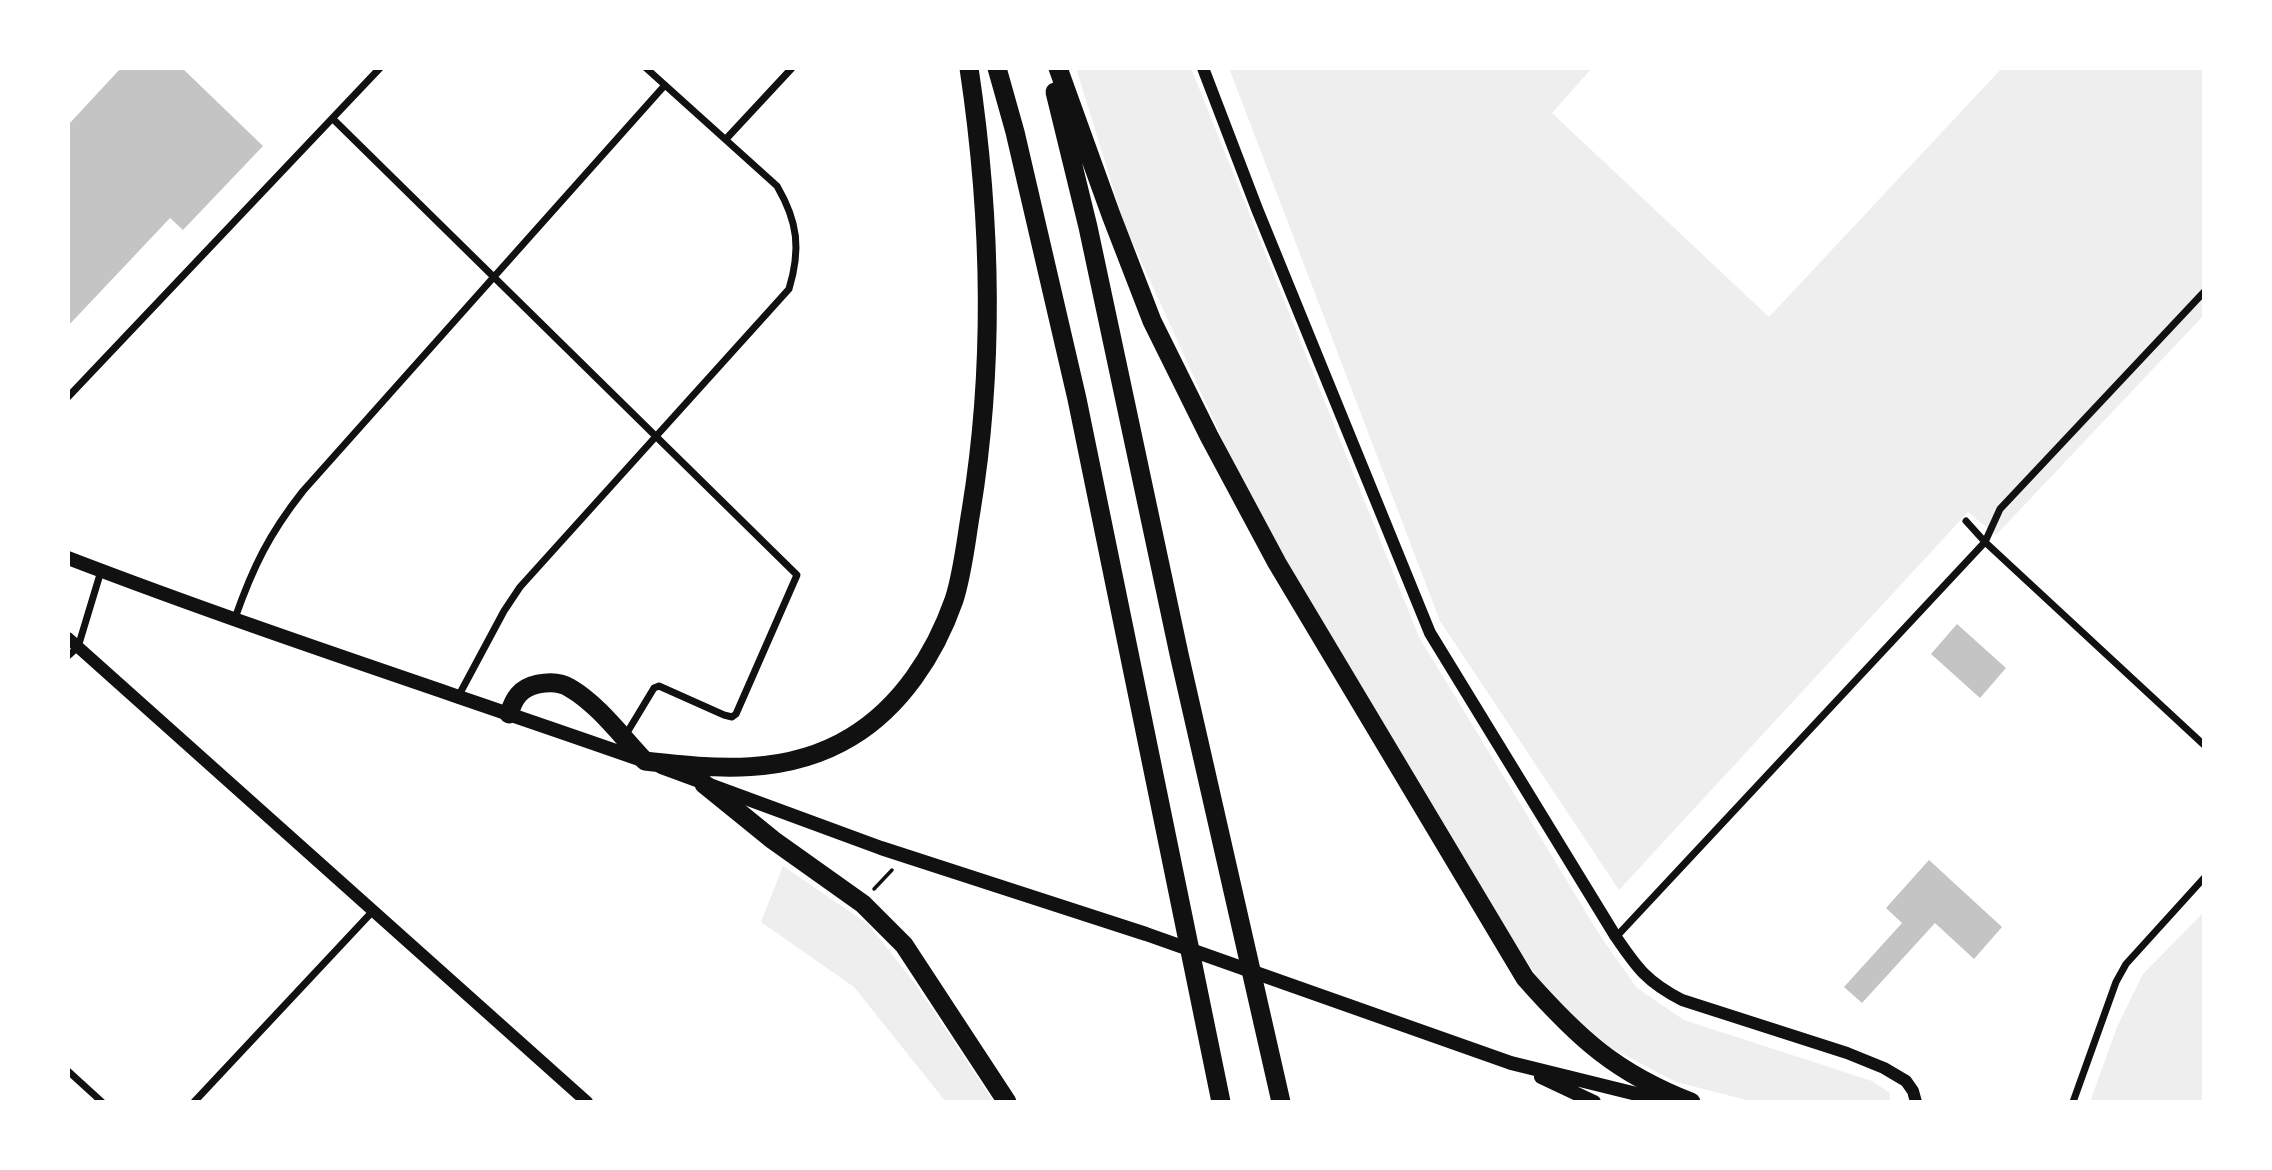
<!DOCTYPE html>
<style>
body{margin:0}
#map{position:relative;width:2272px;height:1170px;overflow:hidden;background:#fff;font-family:Jost,sans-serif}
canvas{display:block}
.frame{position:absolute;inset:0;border:70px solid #fff;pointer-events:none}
</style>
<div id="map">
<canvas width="2272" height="1170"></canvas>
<div class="frame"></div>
</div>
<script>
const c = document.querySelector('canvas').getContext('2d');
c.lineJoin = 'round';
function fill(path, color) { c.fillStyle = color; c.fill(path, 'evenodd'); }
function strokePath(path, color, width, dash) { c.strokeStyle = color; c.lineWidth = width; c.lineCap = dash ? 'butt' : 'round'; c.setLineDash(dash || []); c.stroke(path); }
fill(new Path2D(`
 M 1076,68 L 1191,68 L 1419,637 L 1601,937 L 1637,988 L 1684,1020 L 1872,1081 L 1890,1093 L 1890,1102 L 1754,1102 L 1676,1082 L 1596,1040 L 1547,991 L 1522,954 L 1252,504 L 1125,226 Z
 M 1229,68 L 1592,68 L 1552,113 L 1769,317 L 2002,68 L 2204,68 L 2204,315 L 1996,535 L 1968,512 L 1619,890 L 1440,621 Z
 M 783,866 L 868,924 L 916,985 L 994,1102 L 946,1102 L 854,987 L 761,922 Z
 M 2204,912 L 2204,1102 L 2090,1102 L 2117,1027 L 2143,974 Z`), '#eee');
fill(new Path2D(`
 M 121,68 L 182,68 L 263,146 L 183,230 L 170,218 L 68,326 L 68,125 Z
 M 1957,624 L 2006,668 L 1980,698 L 1931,654 Z
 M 1929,860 L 2002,927 L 1974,959 L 1935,923 L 1862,1003 L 1844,987 L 1902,923 L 1886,908 Z`), '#c4c4c4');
strokePath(new Path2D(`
 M 874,889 L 892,870`), '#111', 3.5);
strokePath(new Path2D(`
 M 333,119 L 797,575 L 736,714 L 732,717 L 724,715 L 659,686 L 654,688 L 625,736
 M 726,139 L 792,68
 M 68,397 L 380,68
 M 1966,521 L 1985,542 L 2204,745
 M 235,618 C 253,567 269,534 303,491 L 665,85
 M 68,656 L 78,647 L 101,571
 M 459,695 L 504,611 L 520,587 L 789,289 C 801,249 798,222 777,186 L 646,68
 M 1616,937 L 1985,542 L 2000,509 L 2204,292
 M 68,1071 L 102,1102
 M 194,1102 L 372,912
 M 2073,1102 L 2116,982 L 2126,964 L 2204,878`), '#111', 7);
strokePath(new Path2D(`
 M 1203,68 L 1257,209 L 1430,633 L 1616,937 C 1637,968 1647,982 1682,1000 L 1847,1053 L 1884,1068 L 1906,1081 L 1913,1091 L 1916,1102
 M 68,638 L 587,1102`), '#111', 12);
strokePath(new Path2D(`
 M 68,558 C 258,631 451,693 642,760
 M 661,767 L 881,848 L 1146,934 L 1511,1063 L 1669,1102
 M 1541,1077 L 1594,1102`), '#111', 14);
strokePath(new Path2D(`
 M 997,68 L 1015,132 L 1077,399 L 1221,1102
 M 1058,68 L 1111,215 L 1152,321 L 1209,436 L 1277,563 L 1525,978 C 1578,1038 1616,1073 1691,1102
 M 1055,92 L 1088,227 L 1179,654 L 1281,1102
 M 509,714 C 514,698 520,688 538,684 C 548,682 561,682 570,688 C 599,705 622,737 645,761 C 716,769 787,776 851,737 C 901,707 935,654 954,600 C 963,572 966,540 971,511 C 995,365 991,215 969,68
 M 704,784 L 773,840 L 863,904 L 904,945 L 1007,1102`), '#111', 19);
</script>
